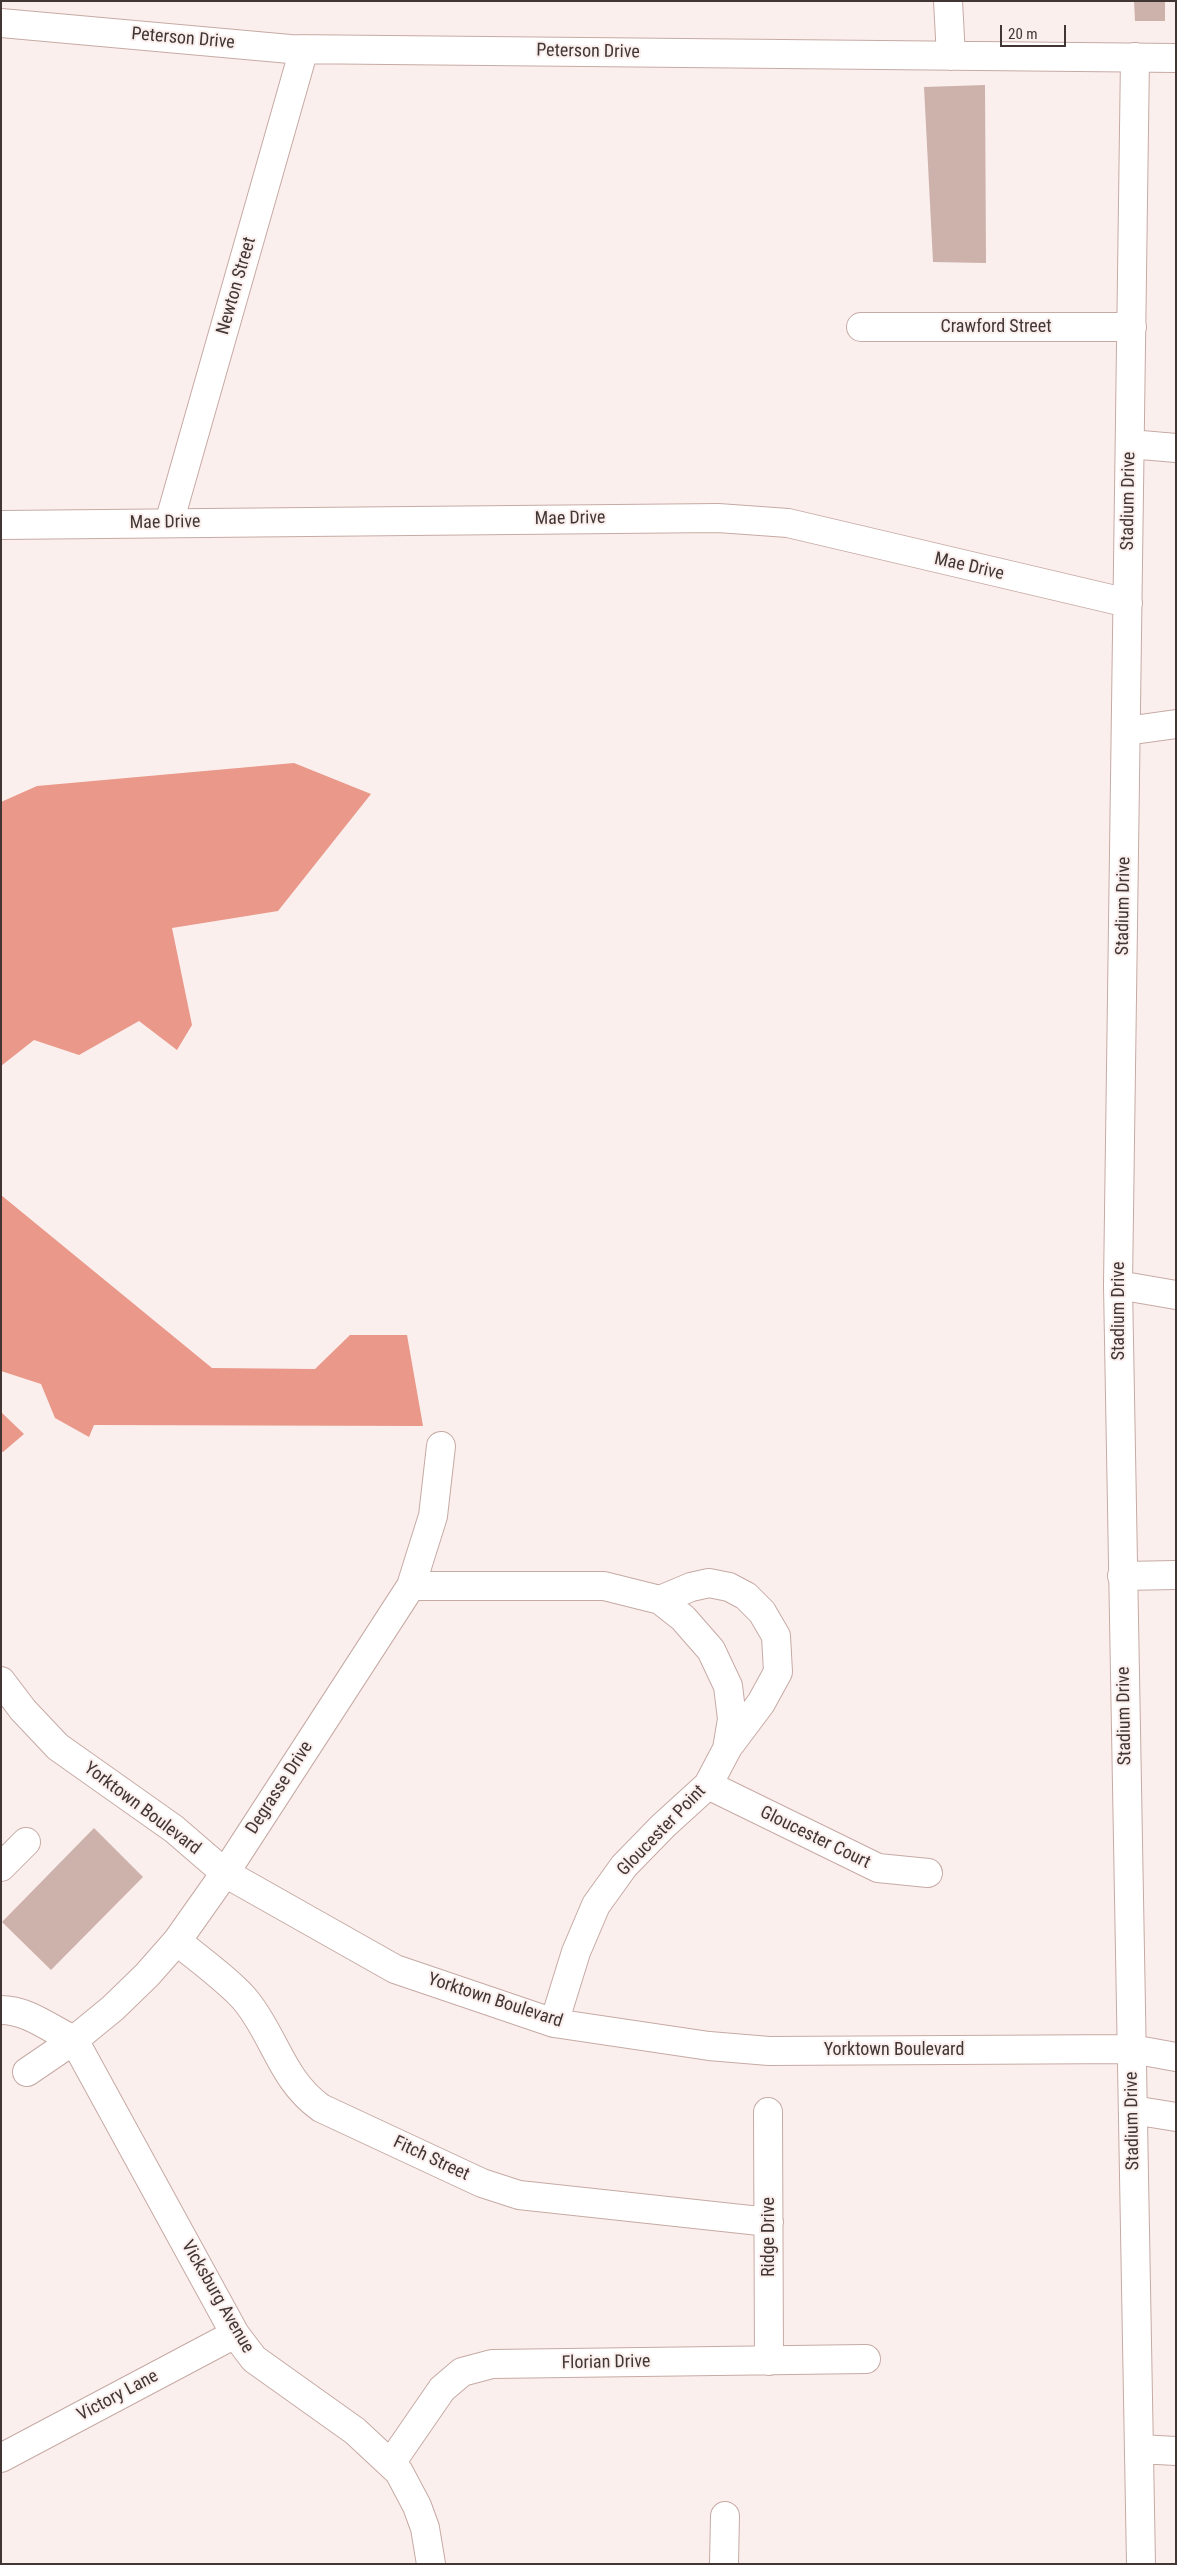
<!DOCTYPE html>
<style>
body{margin:0}
#map{position:relative;width:1177px;height:2565px;overflow:hidden;background:#fbefed;font-family:"Roboto Condensed",sans-serif}
canvas{display:block}
.frame{position:absolute;inset:0;border:2px solid #413634;pointer-events:none}
.scale{position:absolute;left:1000px;top:25px;width:66px;height:22px;box-sizing:border-box;border:2px solid #413634;border-top:0;padding-left:6px;font-size:15px;line-height:18px;white-space:nowrap;color:#413634;-webkit-text-stroke:4px #fbefed;paint-order:stroke}
</style>
<div id="map">
<canvas width="1177" height="2565"></canvas>
<div class="frame"></div>
<div class="scale">20 m</div>
</div>
<script>
const c = document.querySelector('canvas').getContext('2d');
c.lineJoin = 'round';
function fill(path, color) { c.fillStyle = color; c.fill(path, 'evenodd'); }
function strokePath(path, color, width, dash) { c.strokeStyle = color; c.lineWidth = width; c.lineCap = dash ? 'butt' : 'round'; c.setLineDash(dash || []); c.stroke(path); }
function label(font, color, halo, rows, align = 'center') {
  c.font = font + ' "Roboto Condensed",sans-serif'; c.lineWidth = 4; c.setLineDash([]); c.textBaseline = 'middle'; c.strokeStyle = halo; c.fillStyle = color; for (const [text, x, y, turn = 0] of rows) {
    c.save(); c.translate(x, y); c.rotate((+turn || 0) * Math.PI / 180); c.textAlign = isNaN(turn) ? turn : align; if (halo) c.strokeText(text, 0, 0); c.fillText(text, 0, 0); c.restore();
  }
}
fill(new Path2D(`
 M 294,763 L 371,794 L 278,911 L 172,928 L 192,1025 L 177,1050 L 139,1021 L 79,1055 L 34,1040 L 1,1066 L 1,802 L 37,786 Z
 M 1,1195 L 212,1368 L 315,1369 L 350,1335 L 407,1335 L 423,1426 L 94,1425 L 89,1437 L 55,1418 L 41,1384 L 1,1371 Z
 M 1,1412 L 24,1434 L 3,1452 L 1,1451 Z`), '#e99889');
fill(new Path2D(`
 M 1134,1 L 1165,1 L 1165,21 L 1135,21 Z
 M 985,85 L 986,263 L 933,262 L 924,87 Z
 M 94,1828 L 143,1877 L 51,1970 L 2,1922 Z`), '#cdb1ab');
const minor = new Path2D(`
 M 948,1 L 951,56
 M 1,23 L 290,49 L 1176,58
 M 1135,57 L 1118,1285 L 1141,2564
 M 861,327 L 1132,327
 M 1130,444 L 1176,448
 M 169,523 L 304,49
 M 1,525 L 718,518 L 788,523 L 1128,603
 M 1126,731 L 1176,724
 M 1118,1285 L 1176,1295
 M 1122,1576 L 1176,1575
 M 411,1586 L 604,1586 L 660,1600 L 683,1618 L 711,1650 L 728,1686 L 732,1719 L 727,1749 L 708,1785 L 663,1826 L 624,1866 L 596,1905 L 576,1952 L 554,2023
 M 660,1600 L 691,1587 L 709,1583 L 729,1587 L 746,1596 L 762,1612 L 776,1636 L 778,1672 L 761,1703 L 728,1747
 M 1,1681 L 23,1710 L 58,1747 L 174,1829 L 225,1873 L 395,1969 L 554,2023 L 709,2046 L 769,2051 L 1132,2049 L 1176,2057
 M 708,1785 L 878,1868 L 928,1873
 M 1,1867 L 26,1842
 M 177,1941 C 197,1958 232,1983 247,2002 C 276,2039 282,2080 321,2108 L 482,2183 L 519,2195 L 769,2222
 M 1,2010 C 28,2010 50,2029 74,2040 L 235,2334 L 254,2359 L 355,2431 L 399,2472 L 417,2506 L 425,2528 L 431,2564
 M 27,2072 L 74,2040 L 113,2008 L 147,1975 L 177,1941 L 225,1873 L 411,1586 L 433,1516 L 441,1446
 M 1133,2110 L 1176,2117
 M 768,2112 L 769,2361
 M 1139,2449 L 1176,2451
 M 1,2458 L 235,2334
 M 391,2463 L 442,2389 L 462,2372 L 492,2364 L 866,2359
 M 724,2564 L 725,2516`);
strokePath(minor, '#c6aaa4', 30);
strokePath(minor, '#fff', 28);
label('18px', '#413634', '#fbefed', [
 ["Peterson Drive",183,39,5],
 ["Peterson Drive",588,52,1],
 ["Newton Street",237,286,-74],
 ["Crawford Street",996,327],
 ["Stadium Drive",1129,501,-89],
 ["Mae Drive",570,519,-1],
 ["Mae Drive",165,523,-1],
 ["Mae Drive",969,567,13],
 ["Stadium Drive",1124,906,-89],
 ["Stadium Drive",1119,1311,-90],
 ["Stadium Drive",1125,1716,-91],
 ["Degrasse Drive",280,1788,-57],
 ["Yorktown Boulevard",142,1809,37],
 ["Gloucester Point",662,1831,-46],
 ["Gloucester Court",815,1838,26],
 ["Yorktown Boulevard",495,2001,18],
 ["Yorktown Boulevard",894,2050],
 ["Stadium Drive",1133,2121,-91],
 ["Fitch Street",431,2159,25],
 ["Ridge Drive",769,2237,-90],
 ["Vicksburg Avenue",217,2297,60],
 ["Florian Drive",606,2363,-1],
 ["Victory Lane",118,2396,-28]
]);
</script>
